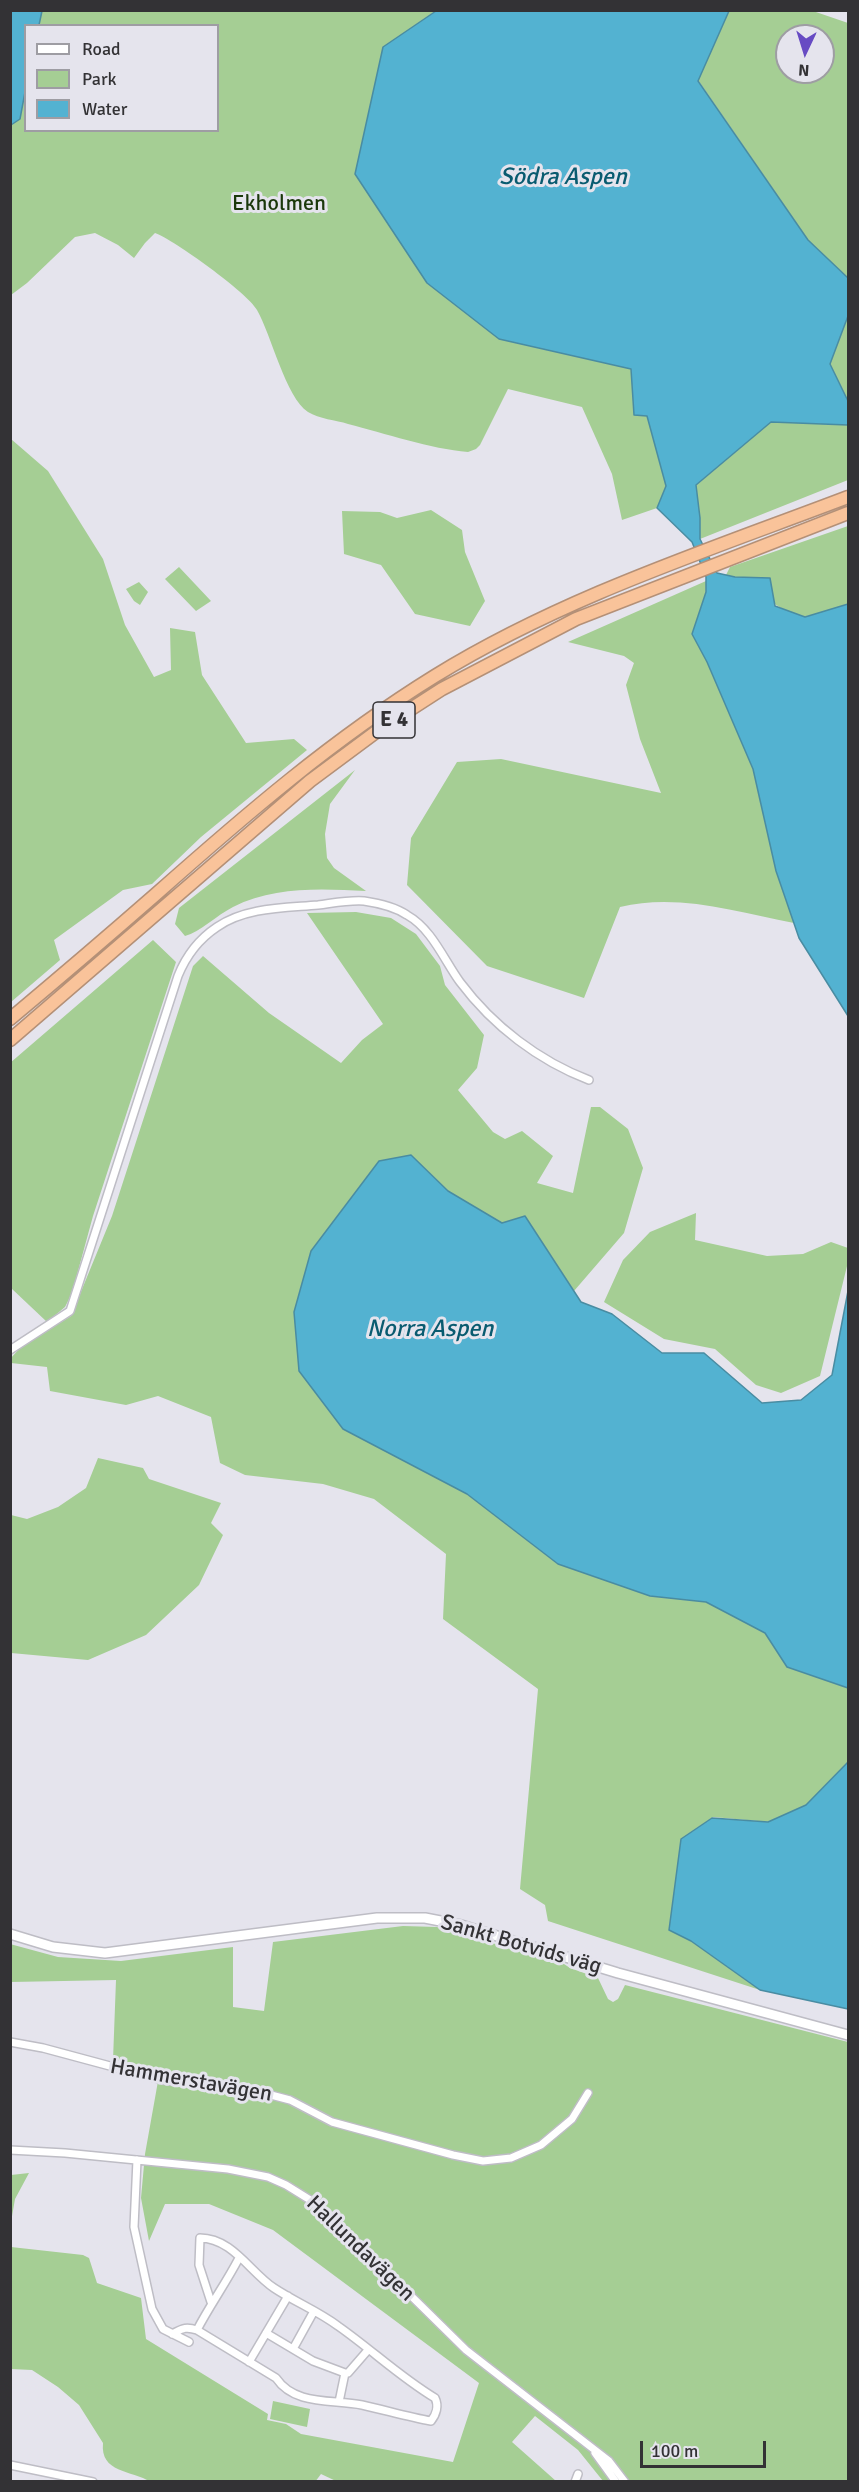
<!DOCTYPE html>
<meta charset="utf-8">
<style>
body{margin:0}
#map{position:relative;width:859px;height:2492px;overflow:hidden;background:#e5e4ed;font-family:Signika,sans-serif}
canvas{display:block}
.frame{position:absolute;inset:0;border:12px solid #333235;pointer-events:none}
.legend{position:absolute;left:24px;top:24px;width:195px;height:108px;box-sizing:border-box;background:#e5e4ed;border:2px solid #9e9da3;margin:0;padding:8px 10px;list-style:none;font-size:18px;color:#333235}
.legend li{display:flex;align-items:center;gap:12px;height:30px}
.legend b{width:30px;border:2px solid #9e9da3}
.north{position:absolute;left:775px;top:24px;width:60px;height:60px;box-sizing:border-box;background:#e5e4ed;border:2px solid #9e9da3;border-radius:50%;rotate:184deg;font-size:16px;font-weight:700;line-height:24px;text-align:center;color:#333235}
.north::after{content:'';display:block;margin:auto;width:21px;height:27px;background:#674bc3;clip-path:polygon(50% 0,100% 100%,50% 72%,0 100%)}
.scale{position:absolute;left:640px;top:2441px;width:126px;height:27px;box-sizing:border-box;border:3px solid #333235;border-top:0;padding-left:8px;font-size:18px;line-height:21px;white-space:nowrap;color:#333235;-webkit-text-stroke:4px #e5e4ed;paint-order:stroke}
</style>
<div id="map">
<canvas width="859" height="2492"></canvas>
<div class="frame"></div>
<ul class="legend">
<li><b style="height:8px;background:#fff"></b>Road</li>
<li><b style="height:16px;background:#a5ce94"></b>Park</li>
<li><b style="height:16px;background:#53b2d1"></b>Water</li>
</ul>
<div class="north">N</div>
<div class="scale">100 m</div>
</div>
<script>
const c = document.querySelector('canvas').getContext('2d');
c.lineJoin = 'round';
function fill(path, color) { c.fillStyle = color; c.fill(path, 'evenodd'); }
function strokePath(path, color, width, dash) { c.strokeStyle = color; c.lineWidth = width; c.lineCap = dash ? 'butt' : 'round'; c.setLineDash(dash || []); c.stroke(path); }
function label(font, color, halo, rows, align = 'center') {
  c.font = font + ' Signika,sans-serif'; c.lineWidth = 6; c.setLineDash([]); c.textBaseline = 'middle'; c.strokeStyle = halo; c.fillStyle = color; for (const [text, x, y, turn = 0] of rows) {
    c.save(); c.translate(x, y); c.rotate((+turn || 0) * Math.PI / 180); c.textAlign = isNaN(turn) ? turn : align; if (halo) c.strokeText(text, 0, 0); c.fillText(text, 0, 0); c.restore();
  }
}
fill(new Path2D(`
 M 42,11 L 436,11 L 431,14 L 495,332 L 512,342 L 631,369 L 634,414 L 647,416 L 666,486 L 657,508 L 622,520 L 612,474 L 582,407 L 508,389 L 480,445 L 476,449 L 468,452 C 431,449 384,433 348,424 C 336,420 319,419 308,412 C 286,398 271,334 257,310 C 248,293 174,240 155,233 L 145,243 L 134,258 L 118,245 L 95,233 L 75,237 L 27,283 L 11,295 L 11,125 L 25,74 L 26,130 L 218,130 L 218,26 L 39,25 Z
 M 729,11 L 813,11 L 848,23 L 848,278 L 808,240 L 698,80 ZM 787,36 L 823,36 L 823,72 L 787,72 Z
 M 848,316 L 848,401 L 830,364 Z
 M 771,422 L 848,425 L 848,480 L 700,539 L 696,485 Z
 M 11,439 L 48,471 L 103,559 L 125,625 L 154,677 L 171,670 L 170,628 L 195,632 L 202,675 L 246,743 L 294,739 L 307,750 L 201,837 L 152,884 L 123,890 L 54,940 L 60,960 L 11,1002 Z
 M 431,510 L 462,530 L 465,552 L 485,601 L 470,626 L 415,614 L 381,565 L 344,554 L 342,511 L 380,512 L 397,518 Z
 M 848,526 L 848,604 C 838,607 813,617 803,616 C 773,611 754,582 726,575 L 730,567 Z
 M 179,567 L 211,601 L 196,611 L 165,579 Z
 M 706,581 L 706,592 L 692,634 L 707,662 L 753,769 L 776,871 L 794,923 C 737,912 678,893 620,907 L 584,998 L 487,966 L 407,885 L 411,838 L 457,762 L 501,759 L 661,793 L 640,739 L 626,685 L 634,663 L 624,656 L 568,642 Z
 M 139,582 L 148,592 L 140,605 L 134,601 L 126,589 Z
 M 355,770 L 330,804 L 325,834 L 327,858 L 334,868 L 366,891 C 321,889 275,886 233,907 C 217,915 200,932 185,936 L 175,924 L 179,908 Z
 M 356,912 L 391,918 L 416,934 L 440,966 L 445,985 L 484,1035 L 477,1068 L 458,1090 L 493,1132 L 505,1139 L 522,1131 L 553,1156 L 537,1183 L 573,1193 L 591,1107 L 600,1107 L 628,1129 L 643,1168 L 624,1233 L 574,1291 L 525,1216 L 502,1223 L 448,1191 L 411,1155 L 379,1161 L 311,1251 L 343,1429 L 467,1494 L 558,1564 L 650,1596 L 706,1602 L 765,1633 L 787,1667 L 848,1688 L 848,1762 L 806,1805 L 769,1822 L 713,1817 L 681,1840 L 669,1930 L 691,1941 L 760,1990 L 548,1921 L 545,1905 L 520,1889 L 538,1689 L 443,1619 L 446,1554 L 374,1499 L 323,1484 L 245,1475 L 220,1463 L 211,1417 L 158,1396 L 126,1405 L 50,1391 L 47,1367 L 11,1363 L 10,1359 L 21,1347 L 71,1316 L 112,1216 L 193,966 L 203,956 L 269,1013 L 341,1063 L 362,1040 L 383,1024 L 307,913 Z
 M 153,940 L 176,962 L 93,1216 L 72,1293 L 65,1307 L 47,1322 L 11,1288 L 10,1063 Z
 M 696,1213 L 695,1240 L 767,1256 L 803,1254 L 831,1242 L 848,1248 L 848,1262 L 820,1376 L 781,1393 L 756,1385 L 715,1349 L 664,1339 L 604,1302 L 623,1260 L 650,1232 Z
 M 98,1458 L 143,1468 L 149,1479 L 221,1503 L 211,1523 L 223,1535 L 199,1585 L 146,1635 L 88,1660 L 11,1653 L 11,1515 L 27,1519 L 58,1507 L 86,1488 Z
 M 403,1926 L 437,1927 L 564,1964 L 570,1968 L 598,1978 L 608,1999 L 613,2002 L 618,1999 L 625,1985 L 848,2042 L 848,2481 L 603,2481 L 578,2450 L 535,2416 L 512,2442 L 556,2481 L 338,2482 L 321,2474 L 315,2482 L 151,2482 C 131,2470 100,2473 103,2443 L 79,2405 L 58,2387 L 32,2370 L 11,2369 L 11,2247 L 83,2255 L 89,2258 L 97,2283 L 141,2298 L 146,2339 L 268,2414 L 267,2420 L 286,2424 L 301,2434 L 453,2462 L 479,2383 L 273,2230 L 209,2204 L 165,2204 L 149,2241 L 141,2198 L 145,2154 L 160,2070 L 113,2060 L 116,1980 L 11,1982 L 10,1944 L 58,1957 L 121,1961 L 233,1947 L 233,2007 L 264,2011 L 273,1942 Z
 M 29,2173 L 15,2199 L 11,2222 L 11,2175 Z
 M 273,2401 L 310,2409 L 307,2427 L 270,2419 Z`), '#a5ce94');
const water = new Path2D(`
 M 11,10 L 42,11 L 39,25 L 26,26 L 25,92 L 20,119 L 11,125 Z
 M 436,11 L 729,11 L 698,81 L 808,240 L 848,278 L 848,316 L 830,364 L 848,401 L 848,425 L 771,422 L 696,485 L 700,518 L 700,539 L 717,573 L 735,577 L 770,578 L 775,606 L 805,617 L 848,604 L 848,1016 L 799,938 L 776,871 L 753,769 L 707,662 L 692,634 L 706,592 L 706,577 L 692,542 L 657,508 L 666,486 L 647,416 L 634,415 L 631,369 L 499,339 L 427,283 L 355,174 L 383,47 Z
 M 411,1155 L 448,1191 L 502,1223 L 525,1216 L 581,1302 L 612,1314 L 662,1353 L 704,1353 L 762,1403 L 801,1400 L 832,1375 L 848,1291 L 848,1688 L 787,1667 L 765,1633 L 706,1602 L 650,1596 L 558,1564 L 467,1494 L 343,1429 L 299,1371 L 294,1312 L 311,1251 L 379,1161 Z
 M 848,1762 L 848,2009 L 760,1990 L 691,1941 L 669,1930 L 681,1839 L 712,1818 L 768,1822 L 806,1805 Z`);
fill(water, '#53b2d1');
strokePath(water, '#498ca2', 1.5);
const street = new Path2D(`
 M 10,1350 L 70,1311 L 178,976 C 186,956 199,939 217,927 C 246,907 285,908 318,905 C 334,903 348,900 364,901 C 378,903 395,907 407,915 C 432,929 444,960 460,982 C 493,1026 539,1061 589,1080
 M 10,2042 L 43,2048 L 162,2080 L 252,2090 L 290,2100 L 332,2122 L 453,2155 L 483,2161 L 511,2158 L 541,2145 L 572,2119 L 588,2093
 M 10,2150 L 65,2153 L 228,2169 L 268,2177 L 286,2185 L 315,2203 L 329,2215 L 466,2350 L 609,2461 L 625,2482
 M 137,2160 L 134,2227 L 152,2309 L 163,2329 L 189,2342
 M 197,2330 C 210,2305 226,2283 239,2258
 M 266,2333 L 313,2361 L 345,2373
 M 172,2334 C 182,2329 185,2326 197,2330 L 276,2378 C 295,2406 332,2399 362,2405 C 385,2410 408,2417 431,2421 C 436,2415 439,2406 435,2398 C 400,2377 371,2349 338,2326 C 318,2311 295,2302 274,2288 C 250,2272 232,2238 200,2238 L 199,2265 L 211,2302
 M 293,2349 L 314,2311
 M 249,2362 L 288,2296
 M 339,2402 L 345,2373 L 348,2373 L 368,2350
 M 595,2453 L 616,2482
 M 10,2465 L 93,2482
 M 575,2482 L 578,2474`);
const secondary = new Path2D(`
 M 10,1934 L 53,1947 L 105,1953 L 377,1918 L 425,1918 L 461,1925 L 618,1973 L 848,2035`);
const highway = new Path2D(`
 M 10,1019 C 59,978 107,937 155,895 C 244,816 333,739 435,676 C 563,597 709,550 848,497
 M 10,1040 L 310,781 L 380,729 L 442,689 L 576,619 L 848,513`);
strokePath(street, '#bebdc5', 10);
strokePath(secondary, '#bebdc5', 12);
strokePath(highway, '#b49077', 15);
strokePath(street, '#fff', 7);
strokePath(secondary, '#fff', 9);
strokePath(highway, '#f9c39a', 12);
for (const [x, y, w] of [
 [394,720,42]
]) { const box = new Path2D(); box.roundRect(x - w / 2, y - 18, w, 36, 4.5); c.fillStyle = '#e5e4ed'; c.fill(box); strokePath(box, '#333235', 1.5); }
label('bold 21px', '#333235', null, [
 ["E 4",394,720]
]);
label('22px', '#1b380b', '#e5e4ed', [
 ["Ekholmen",279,204]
]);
label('22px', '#333235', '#e5e4ed', [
 ["Sankt Botvids väg",521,1945,16],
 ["Hammerstavägen",191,2081,10],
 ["Hallundavägen",360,2249,44]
]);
label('italic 24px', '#095b70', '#e5e4ed', [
 ["Södra Aspen",563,178],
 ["Norra Aspen",430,1330]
]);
</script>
